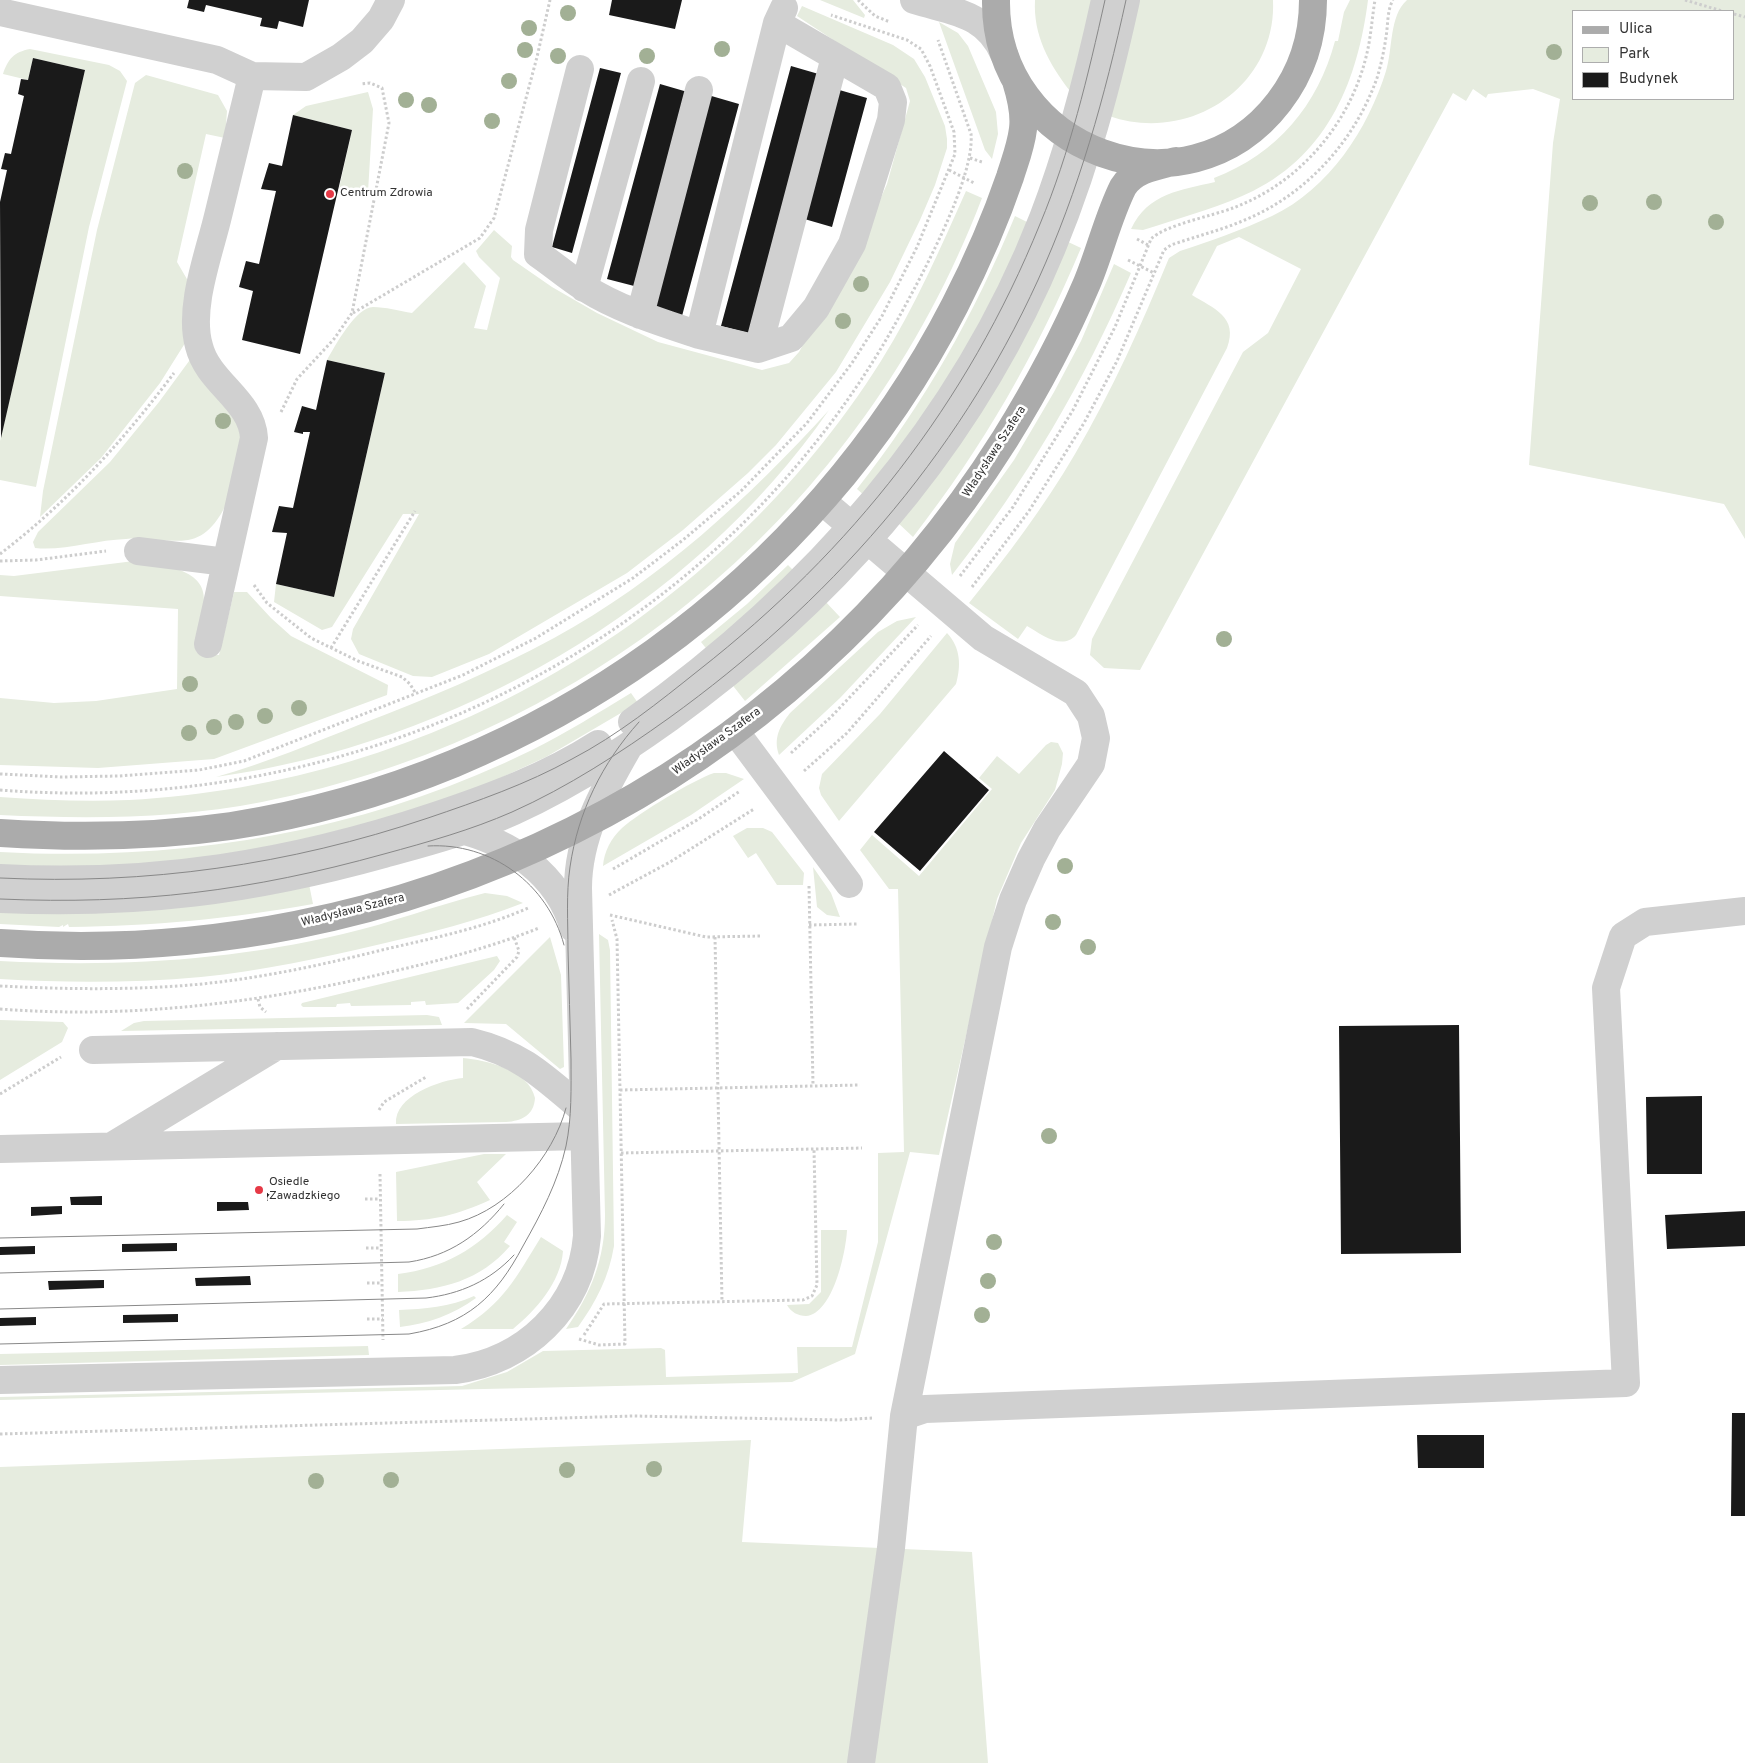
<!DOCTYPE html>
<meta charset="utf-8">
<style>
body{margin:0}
#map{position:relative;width:1745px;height:1763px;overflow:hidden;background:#fff;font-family:Overpass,sans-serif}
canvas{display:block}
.legend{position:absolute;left:1572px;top:10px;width:162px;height:90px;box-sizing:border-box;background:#fff;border:1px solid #adadad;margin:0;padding:6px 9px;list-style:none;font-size:15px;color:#333}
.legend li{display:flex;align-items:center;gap:10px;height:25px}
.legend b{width:25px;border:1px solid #adadad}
</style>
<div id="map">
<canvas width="1745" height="1763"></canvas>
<ul class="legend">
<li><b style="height:6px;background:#ababab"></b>Ulica</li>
<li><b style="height:14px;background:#e6ecdf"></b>Park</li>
<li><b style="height:14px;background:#1a1a1a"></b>Budynek</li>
</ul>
</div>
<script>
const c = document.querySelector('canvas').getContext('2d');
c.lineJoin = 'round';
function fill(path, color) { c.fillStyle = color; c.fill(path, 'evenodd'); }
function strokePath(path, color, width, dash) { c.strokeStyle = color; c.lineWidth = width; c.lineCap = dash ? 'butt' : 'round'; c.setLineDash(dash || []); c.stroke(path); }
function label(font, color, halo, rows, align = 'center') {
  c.font = font + ' Overpass,sans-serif'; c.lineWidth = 5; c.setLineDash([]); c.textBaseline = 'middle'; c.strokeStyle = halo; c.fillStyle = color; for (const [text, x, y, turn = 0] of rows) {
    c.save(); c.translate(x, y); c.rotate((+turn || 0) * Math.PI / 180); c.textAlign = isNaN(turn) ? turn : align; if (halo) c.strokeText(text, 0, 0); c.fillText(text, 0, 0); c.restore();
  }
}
fill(new Path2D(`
 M 820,0 L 853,0 L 865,15 L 864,18 Z
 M 1035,0 L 1096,0 L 1070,91 C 1049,64 1033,35 1035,0 Z
 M 1134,0 L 1273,0 C 1277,87 1189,144 1109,116 Z
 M 1350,0 L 1368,0 C 1358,79 1329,153 1253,191 C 1223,206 1189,215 1156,226 L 1143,230 L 1131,229 C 1148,193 1181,190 1215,182 L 1214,178 C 1277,154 1318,105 1335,41 L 1338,41 L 1344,12 Z
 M 1407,0 L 1745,0 L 1745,539 L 1724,504 L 1529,465 L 1553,143 L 1560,99 L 1533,89 L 1488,94 L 1486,98 L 1473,89 L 1466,101 L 1453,93 L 1140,670 L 1104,668 L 1090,655 L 1092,639 L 1243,352 L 1268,333 L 1301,269 L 1239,237 L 1217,246 L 1192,295 C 1213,308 1239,317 1227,348 L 1076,635 C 1062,651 1041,634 1027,626 L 1018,639 L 969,603 C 1007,556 1044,507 1075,454 C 1112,391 1141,326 1169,258 L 1180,251 C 1211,241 1242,230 1272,216 C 1329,189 1368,129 1386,71 C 1393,49 1389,16 1407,0 ZM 1574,11 L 1734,11 L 1734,99 L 1574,99 Z
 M 802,6 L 893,45 L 914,59 L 925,77 L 945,126 L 947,139 L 947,148 L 935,185 L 920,220 L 890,282 L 836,372 L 776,445 L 748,473 L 683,530 L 627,573 L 489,654 L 432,677 L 413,676 L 359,654 L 351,639 L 353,629 L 419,514 L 403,514 L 332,627 L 322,630 L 274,602 L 276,584 L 334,597 L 385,373 L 327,360 C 335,346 356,307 373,307 C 385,307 400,311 412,313 L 464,262 L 486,286 L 474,328 L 487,330 L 500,278 L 479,257 L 476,251 L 494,230 L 512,246 L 511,257 L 513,260 L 552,287 L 597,313 L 658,342 L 762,370 L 789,363 L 799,352 L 860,245 L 887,184 L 910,101 L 906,88 L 797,16 Z
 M 939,22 L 958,33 L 968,46 L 996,112 L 998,134 L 992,159 L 985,150 Z
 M 30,49 L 109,65 L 120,71 L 127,81 L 89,227 L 36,487 L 0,480 L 0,441 L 85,70 L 33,58 L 28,80 L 3,74 C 8,59 14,52 30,49 Z
 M 146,75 L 218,95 L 227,111 L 225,138 L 206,134 L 177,262 L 191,286 L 187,340 L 160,383 L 101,458 L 40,517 L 43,491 L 97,230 L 135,83 Z
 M 368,92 L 373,109 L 368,192 L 358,196 L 338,193 L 352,130 L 293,115 L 306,106 Z
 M 966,191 L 982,198 C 862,512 591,737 262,802 C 175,819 88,819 0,815 L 0,797 C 43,800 86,802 129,800 C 433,784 718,619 881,361 C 915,307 940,249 966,191 Z
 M 1015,216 L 1031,224 L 979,335 L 867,498 L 857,489 C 925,402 973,317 1015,216 Z
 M 1064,240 L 1081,248 C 1037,353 983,447 913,537 L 896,521 Z
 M 1114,264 L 1131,273 C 1084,382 1026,481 952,575 L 950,564 L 955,543 L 1014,460 L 1054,392 L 1081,341 Z
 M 192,357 L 224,400 L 245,436 C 239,469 227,534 188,540 C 167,543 147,537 126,539 C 96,540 64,551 35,548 L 33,542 L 38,532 L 110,462 L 159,402 Z
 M 829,410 C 691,609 453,744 216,777 C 266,763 313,743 361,724 C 427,699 491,672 554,638 C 659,581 749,498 829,410 Z
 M 134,561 C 159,565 206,567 204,601 C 203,618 197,635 196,652 L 219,655 L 234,592 L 247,592 L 271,618 L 291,636 L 388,685 L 387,695 L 214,759 L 98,768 L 0,765 L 0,698 L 54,703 L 96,701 L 177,689 L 178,609 L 0,596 L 0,575 L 14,576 Z
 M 788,565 L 798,575 L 709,652 L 701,642 L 747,604 Z
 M 824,600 L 840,617 L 745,701 L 730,682 Z
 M 916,617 L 840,698 L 779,755 C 773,738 780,726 790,713 L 878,632 L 897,621 Z
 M 947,633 C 961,648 961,666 956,684 L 839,821 L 821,795 L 819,788 L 822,774 L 880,714 Z
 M 631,693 L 638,703 L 546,757 L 457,798 L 235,860 L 0,870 L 0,852 C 184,862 366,832 532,750 C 566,733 598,713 631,693 Z
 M 1051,742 L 1058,743 L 1063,753 L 1062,764 L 1055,790 L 1021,843 L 997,899 L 939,1155 L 910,1152 L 855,1354 L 792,1382 L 0,1400 L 0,1397 L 462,1386 L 507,1372 L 543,1351 L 661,1348 L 665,1350 L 666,1377 L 798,1373 L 797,1347 L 852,1347 L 878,1242 L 878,1153 L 904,1152 L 898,889 L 889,889 L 860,850 L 872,835 L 919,876 L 992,789 L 979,778 L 997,756 L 1019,774 L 1046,745 Z
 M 714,773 L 726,773 L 744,779 L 691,815 L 603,866 C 604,852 611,838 622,828 C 639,813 693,780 714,773 Z
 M 747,828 L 763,828 L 772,832 L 804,873 L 803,885 L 777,885 L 756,853 L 748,858 L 733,836 Z
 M 813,867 L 831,893 L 840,917 L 827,915 L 817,907 Z
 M 309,884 L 313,904 C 229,919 155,926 69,927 L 68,924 L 63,927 L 63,925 L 59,927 L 0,924 L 0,907 Z
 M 485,893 L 507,896 L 523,903 C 477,921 429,933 381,944 C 321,958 262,971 201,977 C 134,983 67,983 0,979 L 0,961 C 117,967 229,961 343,934 C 391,923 437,905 485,893 Z
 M 599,934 L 608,940 L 610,950 L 614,1246 C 609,1277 596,1302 578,1327 L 566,1329 C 591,1293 605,1259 605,1215 Z
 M 550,937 L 561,975 L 564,1067 L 560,1069 L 506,1024 L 464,1023 Z
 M 497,956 L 500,961 L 494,970 L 458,1003 L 426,1005 L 425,1001 L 411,1002 L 411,1005 L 351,1006 L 350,1003 L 337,1004 L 336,1007 L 303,1007 L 301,1005 L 302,1003 Z
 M 427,1015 L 439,1017 L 442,1025 L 121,1031 L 134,1023 L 144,1021 Z
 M 0,1020 L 63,1022 L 68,1028 L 62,1042 L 0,1080 Z
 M 463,1058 C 486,1060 529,1070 535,1098 C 534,1115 522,1121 506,1122 L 396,1124 C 394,1096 440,1080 463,1078 Z
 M 484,1154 L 506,1154 L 477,1182 L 490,1200 C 457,1215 433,1221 397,1221 L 396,1172 Z
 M 507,1215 L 517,1222 L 504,1242 L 510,1246 C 480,1281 442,1290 398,1292 L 398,1274 C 444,1268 477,1249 507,1215 Z
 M 821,1230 L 847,1230 C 846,1252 833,1314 806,1316 C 798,1316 791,1312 787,1305 L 809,1304 L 821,1292 Z
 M 541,1237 L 563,1251 C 561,1282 536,1310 513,1329 L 461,1329 C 504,1303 515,1279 541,1237 Z
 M 474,1296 L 476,1298 C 453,1315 427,1324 400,1327 L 399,1310 C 424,1309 450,1307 474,1296 Z
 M 368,1346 L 369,1355 L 0,1365 L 0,1354 Z
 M 751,1440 L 742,1542 L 972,1552 L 988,1763 L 0,1763 L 0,1467 Z`), '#e6ecdf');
fill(new Path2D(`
 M 189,0 L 309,0 L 303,27 L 279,21 L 277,29 L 260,26 L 262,18 L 206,5 L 204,12 L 187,8 Z
 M 612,0 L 682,0 L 675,29 L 609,15 Z
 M 33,58 L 85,70 L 1,438 L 0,202 L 7,170 L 1,169 L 5,153 L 11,154 L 24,96 L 18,94 L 21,79 L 28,80 Z
 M 791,66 L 822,75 L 752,334 L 721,326 Z
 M 600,68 L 621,73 L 572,253 L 552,247 Z
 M 660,84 L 691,93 L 638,287 L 607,279 Z
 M 836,89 L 867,98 L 832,227 L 801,218 Z
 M 708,95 L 739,104 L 682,316 L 651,307 Z
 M 293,115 L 352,130 L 300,354 L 242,340 L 253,291 L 239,287 L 246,261 L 259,264 L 276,191 L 261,189 L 269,163 L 282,166 Z
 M 327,360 L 385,373 L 334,597 L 276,584 L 287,533 L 272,532 L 279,506 L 293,508 L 310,432 L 303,432 L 303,434 L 294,432 L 302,406 L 316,410 Z
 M 944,751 L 989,790 L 920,871 L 874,832 Z
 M 1459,1025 L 1461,1253 L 1341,1254 L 1339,1026 Z
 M 1702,1096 L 1702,1174 L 1647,1174 L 1646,1097 Z
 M 299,1192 L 299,1200 L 267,1201 L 267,1193 Z
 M 102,1196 L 102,1205 L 71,1205 L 70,1197 Z
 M 217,1202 L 248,1202 L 249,1210 L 217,1211 Z
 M 62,1206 L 62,1214 L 31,1216 L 31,1207 Z
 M 1745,1211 L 1745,1246 L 1667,1249 L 1665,1215 Z
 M 177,1243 L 177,1251 L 122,1252 L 122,1244 Z
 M 35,1246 L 35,1254 L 0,1255 L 0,1247 Z
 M 250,1276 L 251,1285 L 196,1286 L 195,1278 Z
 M 104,1280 L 104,1288 L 49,1290 L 48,1281 Z
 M 178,1314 L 178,1322 L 123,1323 L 123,1315 Z
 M 36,1317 L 36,1325 L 0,1326 L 0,1318 Z
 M 1732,1413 L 1745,1413 L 1745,1516 L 1731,1516 Z
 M 1417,1435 L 1484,1435 L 1484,1468 L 1418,1468 Z`), '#1a1a1a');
strokePath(new Path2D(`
 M 858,0 L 875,16 L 890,22
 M 1685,0 L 1722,11
 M 1734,14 L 1745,17
 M 970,158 L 982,162
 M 949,170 L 974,183
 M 1137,239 L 1148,245
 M 1128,260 L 1154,273
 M 353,313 L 480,238 L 494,218 L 537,57 L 550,0
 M 281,412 L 297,379 L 334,339 L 352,313 L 389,123 L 382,88 L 370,83 L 361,84
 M 0,554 C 68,502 123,441 174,373
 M 0,561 L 36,560 L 106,551
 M 960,576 L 1013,507 L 1073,410 L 1115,327 L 1151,239 C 1165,225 1212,216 1233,208 C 1300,183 1351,123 1367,53 C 1371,36 1372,18 1375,0
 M 254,585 L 267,603 L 311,638 L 358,661 L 402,677 L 410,684 L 416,694
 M 972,587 L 1029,511 L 1084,423 L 1117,361 L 1164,250 L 1171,245 C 1194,237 1218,231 1240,222 C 1304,197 1354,143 1377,78 C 1381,65 1384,51 1386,37 C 1388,26 1387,10 1393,0
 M 331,648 L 415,511
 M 791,753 L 831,717 L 918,625
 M 804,771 L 847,733 L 931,636
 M 0,774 L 61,777 L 119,776 L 199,770 L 244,761 L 463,675 L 536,638 L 633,578 L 683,540 L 741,491 L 807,423 L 852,363 L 882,316 L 917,247 L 955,154 L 954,132 L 930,66 L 921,49 L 907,40 L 831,15
 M 0,790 C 363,819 722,640 899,317 C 921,277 975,178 971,134 L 938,40
 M 613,869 L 697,820 L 740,791
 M 809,886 L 813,1085
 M 609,895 L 670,862 L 754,809
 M 610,915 L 706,937 L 762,936
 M 809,925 L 857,924
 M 715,937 L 722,1302
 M 0,986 C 59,989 118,990 178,986 C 249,981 318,966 386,949 C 434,938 483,928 528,908
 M 258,999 L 260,1007 L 266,1012
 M 0,1009 C 130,1019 260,1003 386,973 C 438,961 489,948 539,928
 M 467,1009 L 517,957 L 519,951 L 514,937
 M 620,1090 L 860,1085
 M 0,1094 L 61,1057
 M 379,1110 L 384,1102 L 426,1077
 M 621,1153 L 862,1148
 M 380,1174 L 383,1340
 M 365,1199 L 380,1199
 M 366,1248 L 381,1248
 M 367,1283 L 382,1283
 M 367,1319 L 383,1319
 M 584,1335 L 604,1304 L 803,1300 L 812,1296 L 817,1285 L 814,1149
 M 579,1339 L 599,1345 L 625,1344 L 617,939 L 612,920
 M 0,1434 L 634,1416 L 840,1420 L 872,1418`), '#cdcdcd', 3, [2.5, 2.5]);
strokePath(new Path2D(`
 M 914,0 C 952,12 986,12 1004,54
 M 0,12 L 217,60 L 252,76
 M 580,69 L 539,230 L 538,254 C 554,265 569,278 585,288 C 620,310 660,322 699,335 L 777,23 L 784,8
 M 584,288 L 641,81
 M 640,315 L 699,90
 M 699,335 L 758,349 L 791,338 L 816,308 L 852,244 L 891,120 L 893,102 L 887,87 L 777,23
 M 758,349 L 835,57
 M 822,501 L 983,638 L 1076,693 L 1091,716 L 1096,738 L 1091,764 L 1047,829 L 1031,859 L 1013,900 L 998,947 L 904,1416 L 891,1548 L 861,1763
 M 138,551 L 226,562
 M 208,644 L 254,438 C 252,400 208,383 199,346 C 188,308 209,254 218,216 C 229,170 241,123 252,76 L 306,77 L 341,57 L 362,41 L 381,19 L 391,0
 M 632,722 C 812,594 962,426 1043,218 C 1070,148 1089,74 1105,0
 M 735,731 L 849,884
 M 457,829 C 510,842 558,873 574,929
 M 0,878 C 153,886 291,864 435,816 C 492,797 548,776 598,744
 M 0,899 C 138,905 251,891 384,854 C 420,844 456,835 491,821 C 555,795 613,758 669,718 C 827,604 957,458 1038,280 C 1079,190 1105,96 1126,0
 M 93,1050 L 472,1042 C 522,1054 545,1078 583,1110
 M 112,1146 L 277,1046
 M 0,1149 L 584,1136
 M 0,1380 L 455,1370 C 525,1361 581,1308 587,1236 L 578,888 C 578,837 603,791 628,748
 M 904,1416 L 925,1409 L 1626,1383 L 1606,988 L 1623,936 L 1645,922 L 1745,911`), '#d0d0d0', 28);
strokePath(new Path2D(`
 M 996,0 C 994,151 1186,223 1279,102 C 1302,72 1313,37 1313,0
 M 0,833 C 77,838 154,837 231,826 C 539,778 812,583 955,305 C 976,264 995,221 1010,177 C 1015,161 1021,146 1023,129 C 1025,113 1021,97 1016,81
 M 0,943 C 403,972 789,782 1005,439 C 1036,389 1064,337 1087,283 C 1100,252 1108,217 1123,187 C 1134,169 1157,166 1176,161`), '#ababab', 28);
strokePath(new Path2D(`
 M 428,846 C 491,842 548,884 564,945
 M 0,878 C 147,885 289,865 428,818 C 478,801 527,784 572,759 C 618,735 659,702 699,670 C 852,550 967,404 1040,224 C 1070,152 1088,76 1105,0
 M 0,899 C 138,905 251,891 384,854 C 428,842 471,830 512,812 C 568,787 620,753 669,718 C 827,604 957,458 1038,280 C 1079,190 1105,96 1126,0
 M 0,1238 L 417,1229 C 431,1227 445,1226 459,1222 C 509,1208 553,1157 566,1108
 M 0,1273 L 409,1262 C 449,1256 479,1235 504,1204
 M 0,1309 L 426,1298 C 460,1294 490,1281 514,1255
 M 0,1344 L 409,1334 C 467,1324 496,1297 523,1246 C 541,1214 558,1182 566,1146 C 572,1117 571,1088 571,1059 C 570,1023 569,986 568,950 C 568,922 566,894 570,867 C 578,812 602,763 639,722`), '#888', 1);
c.fillStyle = '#a2b095';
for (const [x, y] of [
 [568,13],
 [529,28],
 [722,49],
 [525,50],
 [1554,52],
 [558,56],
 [647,56],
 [509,81],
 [406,100],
 [429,105],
 [492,121],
 [185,171],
 [1654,202],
 [1590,203],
 [1716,222],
 [861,284],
 [843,321],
 [223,421],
 [1224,639],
 [190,684],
 [299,708],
 [265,716],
 [236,722],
 [214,727],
 [189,733],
 [1065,866],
 [1053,922],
 [1088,947],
 [1049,1136],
 [994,1242],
 [988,1281],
 [982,1315],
 [654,1469],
 [567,1470],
 [391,1480],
 [316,1481]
]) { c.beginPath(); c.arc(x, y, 8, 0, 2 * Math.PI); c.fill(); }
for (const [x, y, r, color] of [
 [330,194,5,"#e63946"],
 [259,1190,5,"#e63946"]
]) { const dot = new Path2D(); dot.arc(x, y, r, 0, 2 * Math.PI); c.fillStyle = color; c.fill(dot); strokePath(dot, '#fff', 2); }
label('12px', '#333', '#fff', [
 ["Centrum Zdrowia",340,194],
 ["Osiedle",269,1183],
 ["Zawadzkiego",269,1197]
], 'left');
label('12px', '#333', '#fff', [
 ["Władysława Szafera",995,452,-57],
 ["Władysława Szafera",717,742,-36],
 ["Władysława Szafera",353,911,-14]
]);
</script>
